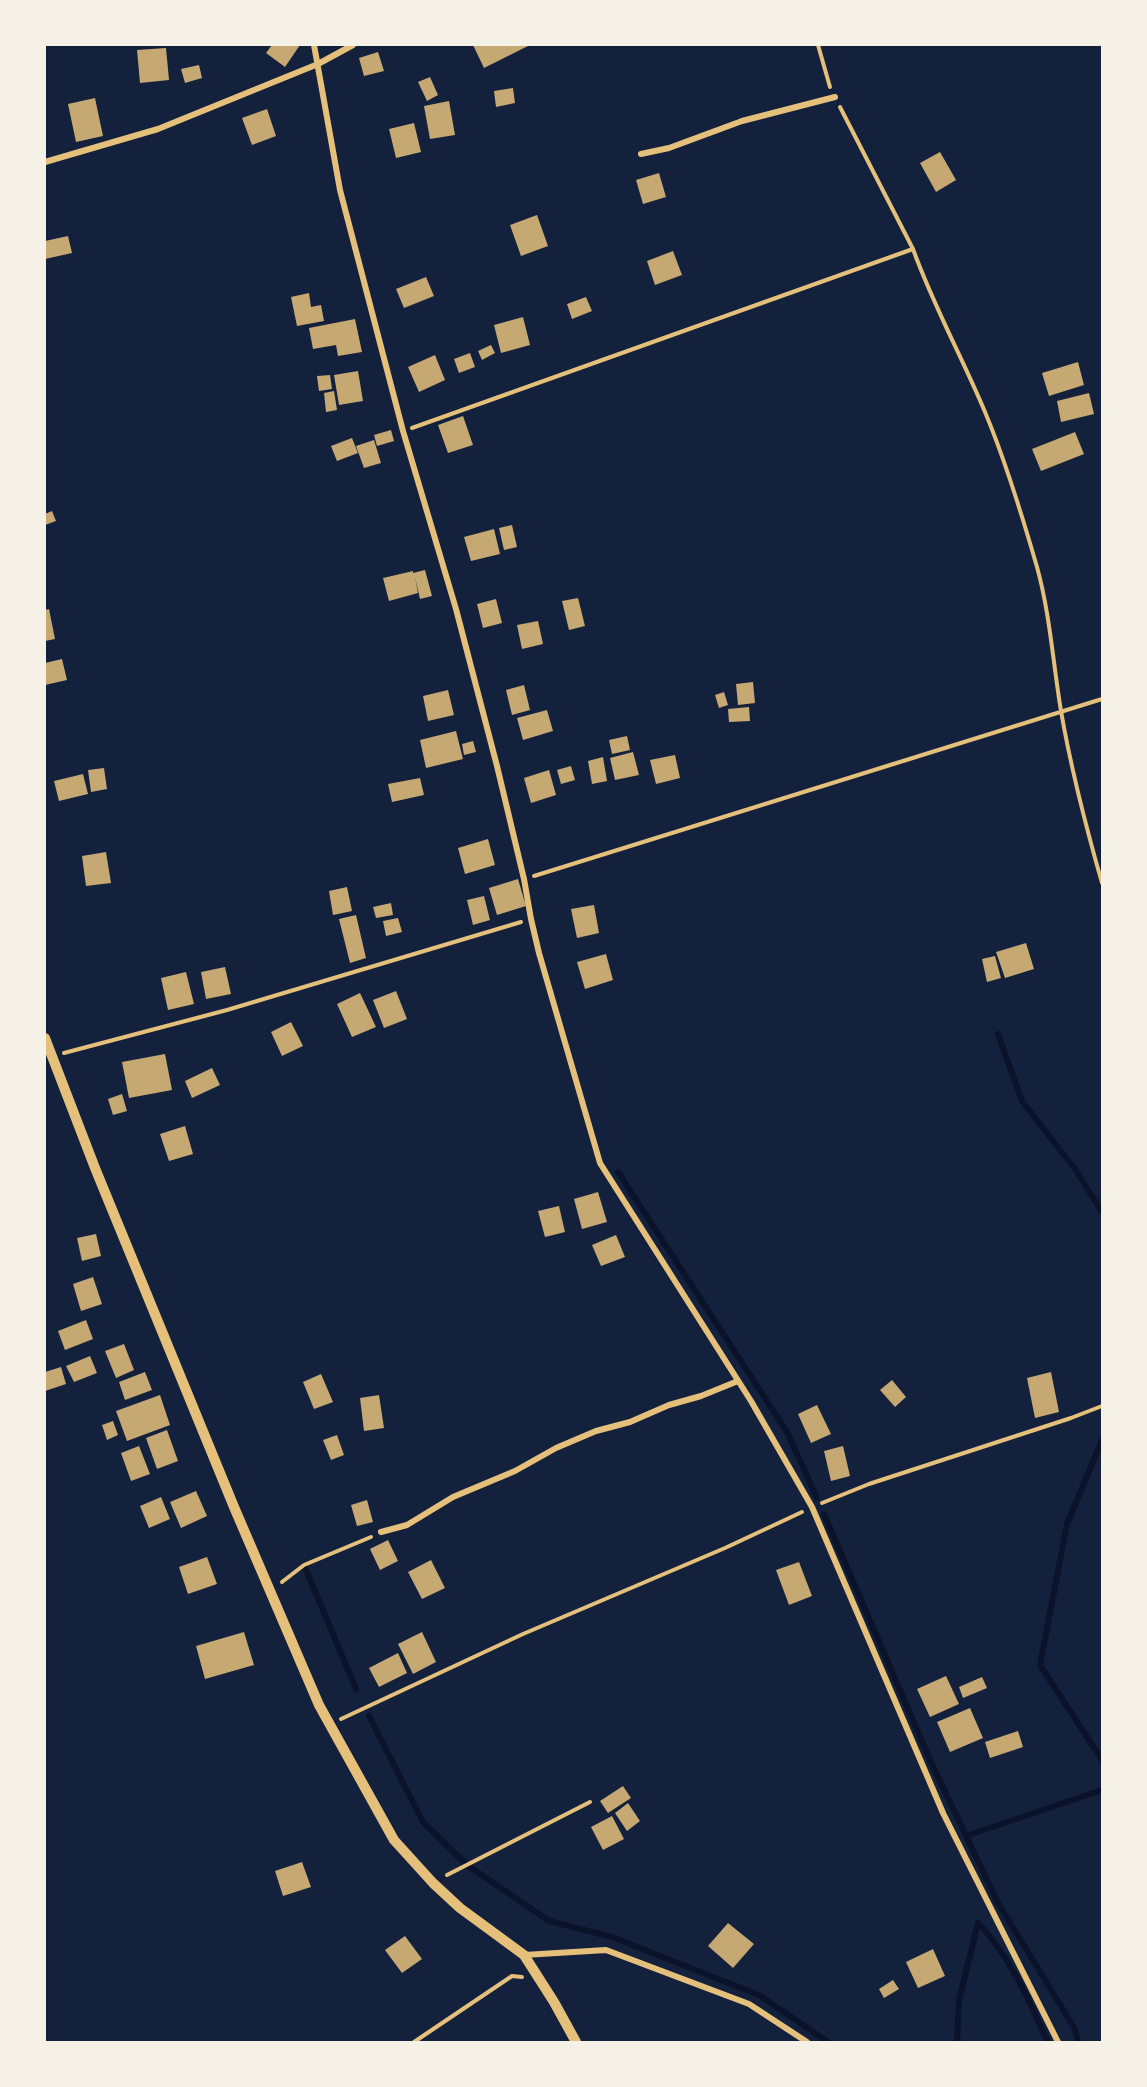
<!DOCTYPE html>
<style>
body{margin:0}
#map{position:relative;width:1147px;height:2087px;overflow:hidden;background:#14213d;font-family:Karla,sans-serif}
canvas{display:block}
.frame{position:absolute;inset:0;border:46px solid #f6f1e7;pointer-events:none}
</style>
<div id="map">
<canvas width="1147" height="2087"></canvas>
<div class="frame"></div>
</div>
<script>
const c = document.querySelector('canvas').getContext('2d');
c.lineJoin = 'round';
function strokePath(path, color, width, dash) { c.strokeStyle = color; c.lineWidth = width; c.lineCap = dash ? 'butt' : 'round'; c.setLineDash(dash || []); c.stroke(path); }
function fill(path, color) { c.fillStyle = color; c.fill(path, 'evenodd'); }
strokePath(new Path2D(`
 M 998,1034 L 1022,1101 L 1075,1169 L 1102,1212
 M 618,1172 L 787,1432 L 817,1498
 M 1102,1440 L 1067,1524 L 1040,1665 L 1102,1760
 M 824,1514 L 931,1762 L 998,1903 L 1075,2029 L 1078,2042
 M 304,1565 L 356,1689
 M 369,1716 L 423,1822 L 467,1865 L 549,1921 L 612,1937 L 759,1995 L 828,2042
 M 966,1836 L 1102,1790
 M 978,1923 C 1009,1954 1030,2003 1048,2042
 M 957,2042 L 959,2000 L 978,1923`), '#0b132b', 6);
fill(new Path2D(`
 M 272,45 L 300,45 L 285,67 L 266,53 Z
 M 473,45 L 530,45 L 484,68 Z
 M 166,48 L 169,80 L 140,83 L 137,50 Z
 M 378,52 L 384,71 L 364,76 L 359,58 Z
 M 199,65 L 202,78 L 185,83 L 181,69 Z
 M 430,77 L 438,95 L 427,101 L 418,82 Z
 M 513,88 L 515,103 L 496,107 L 494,91 Z
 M 95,98 L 103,136 L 76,142 L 68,104 Z
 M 449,101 L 455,135 L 430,139 L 424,106 Z
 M 267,109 L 276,136 L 252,145 L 242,118 Z
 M 414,123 L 421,152 L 396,158 L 389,129 Z
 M 940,152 L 956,180 L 936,192 L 920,163 Z
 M 659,173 L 666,197 L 643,204 L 636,180 Z
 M 537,215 L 548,246 L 521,256 L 510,225 Z
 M 68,236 L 72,253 L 45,259 L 45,241 Z
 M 673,251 L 682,275 L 655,285 L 647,261 Z
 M 426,277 L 434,296 L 404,308 L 396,289 Z
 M 309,293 L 311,307 L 321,305 L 324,321 L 297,326 L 291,297 Z
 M 586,297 L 592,311 L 572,319 L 567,304 Z
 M 523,317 L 530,345 L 501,353 L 494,325 Z
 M 355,319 L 362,352 L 338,356 L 336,345 L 313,349 L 309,328 Z
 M 491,345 L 495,353 L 482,360 L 478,351 Z
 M 470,353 L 475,367 L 459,373 L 454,359 Z
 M 435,355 L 445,380 L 419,392 L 408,367 Z
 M 1078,362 L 1084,385 L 1049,396 L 1042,373 Z
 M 358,371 L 363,401 L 339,405 L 334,375 Z
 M 330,375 L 332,389 L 319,391 L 317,376 Z
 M 334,391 L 337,410 L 326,412 L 324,393 Z
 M 1089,393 L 1094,414 L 1061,422 L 1057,401 Z
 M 463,416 L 473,445 L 448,453 L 438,425 Z
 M 391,430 L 394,441 L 377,446 L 374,435 Z
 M 1075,432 L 1084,454 L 1041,471 L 1032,449 Z
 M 352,438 L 358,453 L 337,461 L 331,446 Z
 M 374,440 L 381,463 L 364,468 L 356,446 Z
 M 52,511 L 56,521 L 45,525 L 45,514 Z
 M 512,525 L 517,547 L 504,550 L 499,528 Z
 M 494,529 L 500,554 L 471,561 L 464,537 Z
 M 425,570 L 432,596 L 420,599 L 415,577 L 418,593 L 389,601 L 383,578 L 413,571 L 413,573 Z
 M 578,598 L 585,626 L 569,630 L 562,601 Z
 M 496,599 L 502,623 L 483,628 L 477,604 Z
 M 49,609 L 55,639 L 45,641 L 45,610 Z
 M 538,621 L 543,644 L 522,649 L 517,625 Z
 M 62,659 L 67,680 L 45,685 L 45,663 Z
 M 753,682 L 755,703 L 738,705 L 736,684 Z
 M 524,685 L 530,710 L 512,715 L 506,690 Z
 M 448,690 L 454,715 L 428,721 L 423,696 Z
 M 724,692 L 728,705 L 719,708 L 715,695 Z
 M 749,707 L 750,721 L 729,722 L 728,709 Z
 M 547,710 L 553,731 L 523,740 L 517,718 Z
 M 456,731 L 463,759 L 426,768 L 420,740 Z
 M 627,736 L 630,750 L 612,754 L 609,740 Z
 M 473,741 L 476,752 L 464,755 L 462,744 Z
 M 633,752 L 639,775 L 615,780 L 610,758 Z
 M 675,755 L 680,778 L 656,784 L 650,760 Z
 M 603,757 L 607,781 L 592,784 L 588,761 Z
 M 571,766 L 575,780 L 561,784 L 557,770 Z
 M 104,768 L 107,789 L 91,792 L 88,770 Z
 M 549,770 L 556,795 L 531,803 L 524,778 Z
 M 83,774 L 88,794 L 59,801 L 54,781 Z
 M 420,778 L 424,795 L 392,802 L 388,784 Z
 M 488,839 L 495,865 L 465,874 L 458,848 Z
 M 106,852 L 111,883 L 86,886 L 82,856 Z
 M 518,879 L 526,906 L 497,915 L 489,888 Z
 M 347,887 L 352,911 L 333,915 L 329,891 Z
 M 484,896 L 490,920 L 473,925 L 467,900 Z
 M 391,903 L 393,915 L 376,918 L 373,907 Z
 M 594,905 L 599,933 L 577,938 L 571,909 Z
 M 356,915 L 366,958 L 350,963 L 339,919 Z
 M 398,918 L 402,932 L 386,936 L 383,921 Z
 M 1026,943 L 1034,969 L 1005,978 L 996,952 Z
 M 606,954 L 613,980 L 585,989 L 577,962 Z
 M 995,956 L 1001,978 L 987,982 L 982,959 Z
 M 225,967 L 231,994 L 206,999 L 201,972 Z
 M 186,972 L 194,1004 L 168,1010 L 161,978 Z
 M 396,991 L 407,1019 L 384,1028 L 373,1000 Z
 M 360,993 L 376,1027 L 352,1037 L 337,1004 Z
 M 291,1022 L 303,1046 L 282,1056 L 271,1032 Z
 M 165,1054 L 172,1090 L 129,1098 L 122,1062 Z
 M 212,1068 L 220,1085 L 192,1098 L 185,1081 Z
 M 122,1094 L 127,1111 L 113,1115 L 108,1099 Z
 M 185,1126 L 193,1154 L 169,1161 L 160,1134 Z
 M 598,1192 L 607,1222 L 582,1229 L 574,1199 Z
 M 559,1206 L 565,1232 L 545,1237 L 538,1211 Z
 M 96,1234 L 101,1256 L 82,1261 L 77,1238 Z
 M 616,1235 L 625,1257 L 601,1266 L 592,1245 Z
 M 93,1277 L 102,1304 L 81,1311 L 73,1284 Z
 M 86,1320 L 93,1339 L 65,1350 L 58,1331 Z
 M 124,1344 L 134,1370 L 116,1378 L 105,1351 Z
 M 90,1356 L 97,1373 L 74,1382 L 66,1366 Z
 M 61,1367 L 66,1384 L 45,1391 L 45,1372 Z
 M 145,1372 L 152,1390 L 125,1400 L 119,1382 Z
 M 1051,1372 L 1059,1412 L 1035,1418 L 1027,1378 Z
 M 321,1374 L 333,1402 L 314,1409 L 303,1382 Z
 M 892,1380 L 906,1397 L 895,1407 L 880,1390 Z
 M 160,1395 L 170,1425 L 127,1441 L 116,1411 Z
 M 379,1395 L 384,1428 L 364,1431 L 360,1398 Z
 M 817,1405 L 831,1434 L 811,1443 L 798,1414 Z
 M 113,1421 L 118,1435 L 107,1440 L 102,1425 Z
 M 167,1430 L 178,1461 L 157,1469 L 146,1438 Z
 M 337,1435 L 344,1455 L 331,1460 L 323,1440 Z
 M 139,1446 L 150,1474 L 131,1481 L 121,1453 Z
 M 843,1446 L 850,1476 L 831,1481 L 824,1451 Z
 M 196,1491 L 207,1516 L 181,1528 L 170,1502 Z
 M 161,1497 L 170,1519 L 149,1528 L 140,1506 Z
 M 367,1500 L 373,1522 L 357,1526 L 351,1505 Z
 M 388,1540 L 398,1561 L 380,1570 L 370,1549 Z
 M 207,1557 L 217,1584 L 188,1594 L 179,1567 Z
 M 431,1560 L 445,1588 L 422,1599 L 408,1572 Z
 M 799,1562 L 812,1596 L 789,1605 L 776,1570 Z
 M 244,1632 L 254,1665 L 205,1679 L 196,1646 Z
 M 422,1632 L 436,1662 L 413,1674 L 398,1644 Z
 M 398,1653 L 407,1673 L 379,1687 L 369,1668 Z
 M 946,1676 L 959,1704 L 930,1717 L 917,1689 Z
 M 982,1677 L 987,1688 L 963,1698 L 959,1687 Z
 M 970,1708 L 983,1738 L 950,1752 L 937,1722 Z
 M 1018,1731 L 1023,1747 L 990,1758 L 985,1742 Z
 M 623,1786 L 631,1798 L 608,1813 L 600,1801 Z
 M 628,1803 L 640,1821 L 627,1831 L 615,1813 Z
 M 612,1816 L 624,1839 L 603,1850 L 591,1827 Z
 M 302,1862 L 311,1887 L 283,1896 L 275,1871 Z
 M 728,1923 L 754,1944 L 733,1968 L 708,1946 Z
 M 405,1936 L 422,1959 L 402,1973 L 385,1950 Z
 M 933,1949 L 945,1976 L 918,1988 L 906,1962 Z
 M 893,1980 L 899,1989 L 884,1998 L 879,1989 Z`), '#c6a872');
strokePath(new Path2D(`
 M 818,45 L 830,87
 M 913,249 C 933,305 962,357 985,412 C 1006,462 1022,515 1037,567 C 1050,614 1053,663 1061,711 C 1071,769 1086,827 1102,883
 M 412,428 L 913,249 L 840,107
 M 534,876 L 1102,699
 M 64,1053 L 227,1010 L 521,922
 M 822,1503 L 869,1484 L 1071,1418 L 1102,1406
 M 282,1582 L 304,1565 L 371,1537
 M 341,1719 L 523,1634 L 725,1548 L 802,1512
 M 447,1875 L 590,1802
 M 414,2042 L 512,1976 L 522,1977`), '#e5c07b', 4);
strokePath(new Path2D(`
 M 314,45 L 340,190 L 403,431 L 456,609 L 497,766 L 524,879 L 531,919 L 539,953 L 600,1163 L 751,1401 L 812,1507 L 943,1813 L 1058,2042
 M 641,154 L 669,148 L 742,121 L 835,97
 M 45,162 L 158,129 L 318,64 L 353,45
 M 381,1532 L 407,1525 L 453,1497 L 515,1471 L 556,1448 L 596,1431 L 630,1422 L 669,1405 L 701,1396 L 738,1381
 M 524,1955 L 606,1950 L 749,2004 L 807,2042`), '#e5c07b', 6);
strokePath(new Path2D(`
 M 45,1038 L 95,1168 L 234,1507 L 319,1705 L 394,1840 L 433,1883 L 460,1908 L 524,1955 L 554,2002 L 576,2042`), '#e5c07b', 10);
</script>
